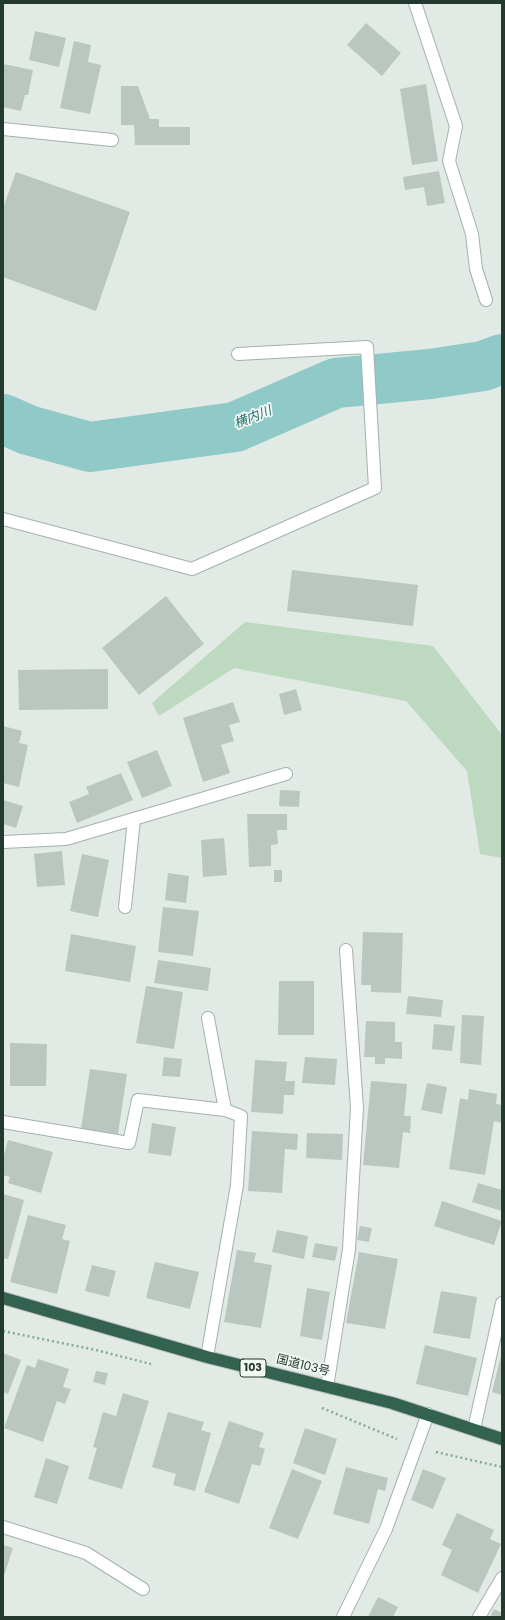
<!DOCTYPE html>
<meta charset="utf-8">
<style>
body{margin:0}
#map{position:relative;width:505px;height:1620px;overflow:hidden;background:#e1eae5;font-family:Poppins,sans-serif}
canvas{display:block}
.frame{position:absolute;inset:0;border:4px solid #24392f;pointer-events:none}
</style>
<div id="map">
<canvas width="505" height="1620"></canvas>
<div class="frame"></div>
</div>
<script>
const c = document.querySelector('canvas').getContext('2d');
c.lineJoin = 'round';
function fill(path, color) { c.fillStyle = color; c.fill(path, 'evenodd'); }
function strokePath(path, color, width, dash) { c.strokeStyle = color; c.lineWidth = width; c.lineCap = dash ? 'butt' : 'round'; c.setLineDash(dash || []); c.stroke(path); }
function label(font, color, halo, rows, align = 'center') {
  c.font = font + ' Poppins,"Noto Sans JP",sans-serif'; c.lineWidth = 3.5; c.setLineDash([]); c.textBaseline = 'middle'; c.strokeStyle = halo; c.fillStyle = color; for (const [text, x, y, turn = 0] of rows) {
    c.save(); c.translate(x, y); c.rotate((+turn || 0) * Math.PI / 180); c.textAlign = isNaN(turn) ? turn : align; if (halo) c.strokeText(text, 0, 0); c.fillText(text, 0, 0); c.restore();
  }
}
fill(new Path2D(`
 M 245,622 L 433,646 L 502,735 L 502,858 L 480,854 L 467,771 L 406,701 L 234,668 L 159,716 L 152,703 Z`), '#bdd9bf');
strokePath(new Path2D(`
 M 3,419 L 28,430 L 90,447 L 235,427 L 336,383 L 430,374 L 483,366 L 502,359`), '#8fc9c8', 50);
fill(new Path2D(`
 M 366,23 L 401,53 L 382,76 L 347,45 Z
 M 35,31 L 66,38 L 59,67 L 29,60 Z
 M 74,41 L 91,45 L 88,62 L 101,65 L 90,114 L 60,108 Z
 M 3,64 L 33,70 L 28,95 L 25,95 L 21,111 L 3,107 Z
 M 426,84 L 438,161 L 412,165 L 400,89 Z
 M 121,86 L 138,86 L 150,119 L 159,119 L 159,127 L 190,127 L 190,145 L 135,145 L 134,125 L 121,125 Z
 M 439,171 L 445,203 L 427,206 L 424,187 L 405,190 L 403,177 Z
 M 16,172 L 130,212 L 96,311 L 3,277 L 3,208 Z
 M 292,570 L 418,585 L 413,626 L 287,611 Z
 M 166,596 L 204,644 L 139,695 L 102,648 Z
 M 108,669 L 108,709 L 19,710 L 18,670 Z
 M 296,689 L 302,710 L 284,715 L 279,694 Z
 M 233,702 L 240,722 L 229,725 L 234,741 L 221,745 L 230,773 L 203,782 L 183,718 Z
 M 3,726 L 22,731 L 19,743 L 28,745 L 19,787 L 3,783 Z
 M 157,750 L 172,786 L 142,798 L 127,762 Z
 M 121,773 L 133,800 L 77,823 L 69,802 L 89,794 L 86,787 Z
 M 280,790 L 300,791 L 299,807 L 279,806 Z
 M 3,800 L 23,806 L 16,828 L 3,824 Z
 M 247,814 L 287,814 L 287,830 L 277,830 L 278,844 L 271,845 L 271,866 L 249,867 Z
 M 224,838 L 227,875 L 203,877 L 201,840 Z
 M 62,851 L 65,885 L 37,887 L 34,854 Z
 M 82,854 L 109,860 L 98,917 L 70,911 Z
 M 274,870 L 282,870 L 282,882 L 274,882 Z
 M 168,873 L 189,876 L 186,903 L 165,900 Z
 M 163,907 L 199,911 L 193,956 L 158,952 Z
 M 363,932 L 403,933 L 401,993 L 371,992 L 371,985 L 361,985 Z
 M 71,934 L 136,946 L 130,982 L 65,971 Z
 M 158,960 L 211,968 L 208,991 L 154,983 Z
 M 279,981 L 314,981 L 314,1035 L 278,1035 Z
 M 146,986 L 183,992 L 174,1049 L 136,1043 Z
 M 408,996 L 443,1000 L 441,1017 L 406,1014 Z
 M 462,1015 L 484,1016 L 481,1065 L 460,1063 Z
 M 366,1021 L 395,1022 L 395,1042 L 402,1042 L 402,1059 L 385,1058 L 385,1064 L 375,1064 L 375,1057 L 364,1057 Z
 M 434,1024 L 455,1026 L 452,1051 L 432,1049 Z
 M 10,1043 L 47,1044 L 46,1086 L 10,1086 Z
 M 164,1057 L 182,1059 L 180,1077 L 162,1076 Z
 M 305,1057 L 337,1059 L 335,1085 L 302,1083 Z
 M 255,1060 L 287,1062 L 285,1081 L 295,1081 L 294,1095 L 284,1095 L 283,1114 L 251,1112 Z
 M 90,1069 L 127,1074 L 118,1134 L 81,1129 Z
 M 371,1081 L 407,1084 L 404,1116 L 411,1116 L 410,1133 L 403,1132 L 399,1168 L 363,1165 Z
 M 427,1083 L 447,1087 L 442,1114 L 421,1110 Z
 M 469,1089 L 497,1094 L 496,1104 L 502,1105 L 502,1123 L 494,1121 L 485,1175 L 449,1169 L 460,1098 L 468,1100 Z
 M 152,1123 L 176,1127 L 171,1156 L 148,1153 Z
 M 252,1131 L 298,1134 L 297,1150 L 285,1149 L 282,1193 L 248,1191 Z
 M 307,1133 L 343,1134 L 342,1160 L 306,1158 Z
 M 8,1140 L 53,1152 L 41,1193 L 8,1183 L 10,1177 L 3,1175 L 3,1158 Z
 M 478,1183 L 502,1190 L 502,1211 L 472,1202 Z
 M 3,1194 L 24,1200 L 8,1259 L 3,1258 Z
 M 442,1201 L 502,1221 L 494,1245 L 434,1226 Z
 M 28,1215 L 66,1225 L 62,1239 L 70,1241 L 57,1294 L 10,1282 Z
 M 360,1226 L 372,1228 L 369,1242 L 357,1240 Z
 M 277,1230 L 308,1236 L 304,1259 L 272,1252 Z
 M 315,1243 L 338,1247 L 335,1261 L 312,1257 Z
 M 237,1250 L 256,1253 L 254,1262 L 272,1265 L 261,1328 L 224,1322 Z
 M 359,1252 L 398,1259 L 385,1329 L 346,1323 Z
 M 155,1262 L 199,1272 L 190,1309 L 146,1298 Z
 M 92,1265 L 116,1271 L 109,1297 L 85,1291 Z
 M 307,1288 L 330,1292 L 322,1340 L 300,1336 Z
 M 441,1291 L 477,1297 L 470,1339 L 433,1333 Z
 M 425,1345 L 477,1358 L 468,1396 L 416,1384 Z
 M 502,1352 L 502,1395 L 492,1392 Z
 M 3,1353 L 21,1360 L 8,1394 L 3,1392 Z
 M 38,1359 L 69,1369 L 63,1387 L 71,1389 L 65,1404 L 57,1401 L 43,1442 L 4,1428 L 27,1365 L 35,1368 Z
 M 96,1371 L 108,1373 L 105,1385 L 93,1382 Z
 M 123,1393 L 149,1401 L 122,1489 L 88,1479 L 97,1448 L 93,1447 L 103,1412 L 116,1416 Z
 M 168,1412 L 204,1422 L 201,1430 L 211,1433 L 195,1491 L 173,1485 L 176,1474 L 152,1467 Z
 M 229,1421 L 264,1433 L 259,1447 L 265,1449 L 260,1466 L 252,1464 L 239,1504 L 204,1492 Z
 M 305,1428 L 337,1439 L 325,1475 L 293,1463 Z
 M 46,1458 L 69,1466 L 57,1504 L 34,1497 Z
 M 346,1467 L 388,1478 L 385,1491 L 378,1489 L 369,1524 L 333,1514 Z
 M 292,1469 L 322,1481 L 298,1539 L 269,1528 Z
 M 423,1469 L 446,1478 L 433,1509 L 411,1500 Z
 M 457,1513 L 494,1530 L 490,1539 L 501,1544 L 478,1593 L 441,1575 L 452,1550 L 442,1545 Z
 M 3,1545 L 13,1548 L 3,1579 Z
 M 378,1597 L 398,1607 L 393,1617 L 368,1617 Z
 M 494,1609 L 502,1613 L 502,1617 L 490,1617 Z`), '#bac7c0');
const minor = new Path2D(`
 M 415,3 L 456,126 L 449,161 L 472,234 L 476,269 L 486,300
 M 3,129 L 112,140
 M 3,519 L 192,569 L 375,488 L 367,347 L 238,354
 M 3,842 L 66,839 L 286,774
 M 125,907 L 134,819
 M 208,1018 L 225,1110
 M 3,1122 L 129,1143 L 138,1100 L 225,1110 L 241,1116 L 237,1185 L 207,1357
 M 327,1387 L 349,1249 L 357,1108 L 346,950
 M 474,1429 L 502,1303
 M 3,1527 L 86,1553 L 143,1589
 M 343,1617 L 386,1529 L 428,1414
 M 479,1617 L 502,1578`);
const highway = new Path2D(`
 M 3,1298 L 207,1357 L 392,1403 L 502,1439`);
strokePath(minor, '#a5b1ab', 14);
strokePath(highway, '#bdc4c1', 14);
strokePath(new Path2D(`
 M 3,1331 L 96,1350 L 151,1364
 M 322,1408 L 397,1439
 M 436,1452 L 502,1467`), '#85aa98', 2.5, [2, 3]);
strokePath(minor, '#fff', 12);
strokePath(highway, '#336250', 12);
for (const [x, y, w] of [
 [253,1368,26]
]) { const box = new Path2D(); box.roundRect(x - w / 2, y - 9, w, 18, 3); c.fillStyle = '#f1f7f3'; c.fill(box); strokePath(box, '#24392f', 1); }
label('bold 11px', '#24392f', null, [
 ["103",253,1368]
]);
label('12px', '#24392f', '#f1f7f3', [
 ["国道103号",303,1366,14]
]);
label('italic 13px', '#256e6d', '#f1f7f3', [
 ["横内川",253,418,-22]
]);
</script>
